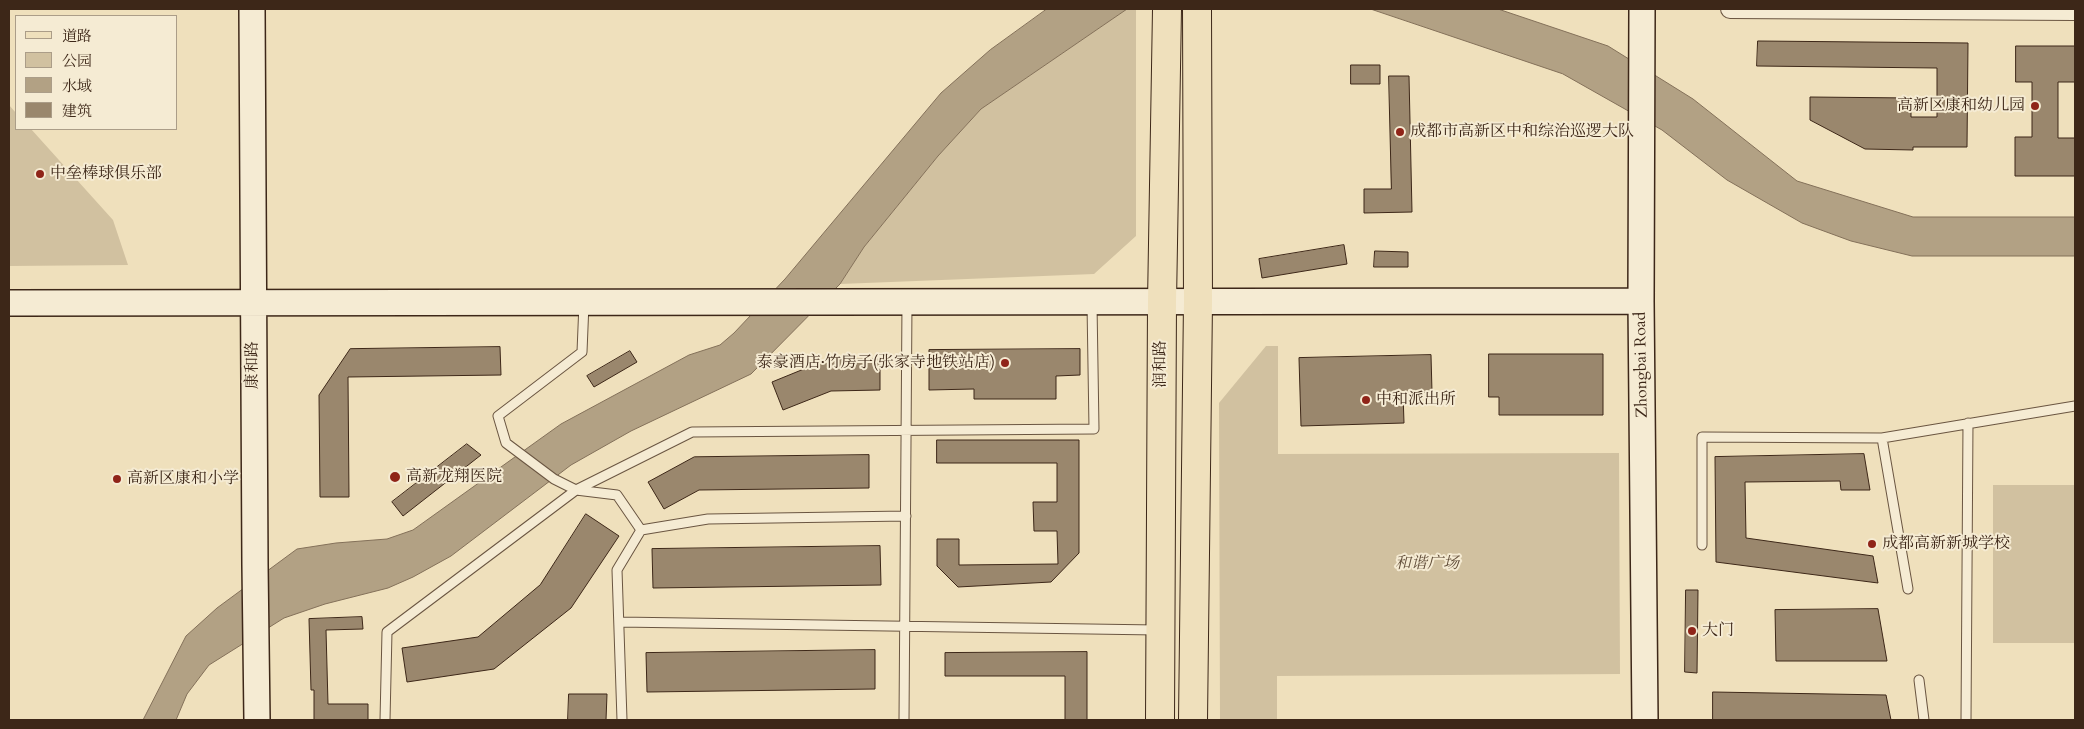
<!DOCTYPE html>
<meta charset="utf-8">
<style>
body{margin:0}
#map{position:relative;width:2084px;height:729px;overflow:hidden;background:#efe0bc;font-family:Cardo,"Noto Serif SC",serif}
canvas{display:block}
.frame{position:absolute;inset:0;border:10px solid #3d2718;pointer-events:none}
.legend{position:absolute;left:15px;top:15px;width:162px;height:115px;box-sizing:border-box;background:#f5ebd3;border:1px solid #ab9d88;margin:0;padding:6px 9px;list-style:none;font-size:15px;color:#3d2718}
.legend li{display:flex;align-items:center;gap:10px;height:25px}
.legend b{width:25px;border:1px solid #ab9d88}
</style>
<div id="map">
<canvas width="2084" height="729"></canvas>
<div class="frame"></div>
<ul class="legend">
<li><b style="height:6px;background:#efe0bc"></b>道路</li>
<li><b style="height:14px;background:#d1c1a0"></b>公园</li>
<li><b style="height:14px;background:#b2a184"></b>水域</li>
<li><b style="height:14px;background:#9a876d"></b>建筑</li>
</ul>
</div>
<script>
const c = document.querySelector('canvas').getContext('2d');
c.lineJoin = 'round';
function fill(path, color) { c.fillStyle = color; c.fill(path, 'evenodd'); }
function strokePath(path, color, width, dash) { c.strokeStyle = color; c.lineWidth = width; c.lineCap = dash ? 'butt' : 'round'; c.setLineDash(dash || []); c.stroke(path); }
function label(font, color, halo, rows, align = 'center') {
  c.font = font + ' Cardo,"Noto Serif SC",serif'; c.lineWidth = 4; c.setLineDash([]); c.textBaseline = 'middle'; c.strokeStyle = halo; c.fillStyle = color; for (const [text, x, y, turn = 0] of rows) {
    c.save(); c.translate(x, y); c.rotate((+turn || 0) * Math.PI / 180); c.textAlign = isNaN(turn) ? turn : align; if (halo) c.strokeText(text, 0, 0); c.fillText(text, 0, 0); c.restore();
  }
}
fill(new Path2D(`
 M 1127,9 L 1136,9 L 1136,236 L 1094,274 L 840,284 L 864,247 L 938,156 L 981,109 Z
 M 9,105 L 16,113 L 16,129 L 31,129 L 113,220 L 128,265 L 9,266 Z
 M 1266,346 L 1278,346 L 1278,454 L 1619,453 L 1620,674 L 1277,676 L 1277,720 L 1220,720 L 1219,403 Z
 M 1993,485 L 2075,485 L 2075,643 L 1993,643 Z`), '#d1c1a0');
const water = new Path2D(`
 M 1047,9 L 1127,9 L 981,109 L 938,156 L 864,247 L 840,284 L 751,374 L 631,431 L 571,465 L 451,556 L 413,577 L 388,588 L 325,604 L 284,618 L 209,665 L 187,694 L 176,720 L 143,720 L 186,636 L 217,608 L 297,549 L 336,543 L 387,539 L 413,530 L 561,424 L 689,355 L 720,345 L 734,333 L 785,279 L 941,93 L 990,50 Z
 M 1371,9 L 1498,9 L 1608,46 L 1693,99 L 1797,181 L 1913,217 L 2075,217 L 2075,256 L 1912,256 L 1851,241 L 1802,223 L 1727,180 L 1662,130 L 1563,74 Z`);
fill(water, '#b2a184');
strokePath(water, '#837059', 1);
const building = new Path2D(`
 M 1758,41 L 1968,43 L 1967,147 L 1913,147 L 1913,150 L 1865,149 L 1810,120 L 1810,97 L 1911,98 L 1911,117 L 1937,117 L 1937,68 L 1757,66 Z
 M 2016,46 L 2075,46 L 2075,82 L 2058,82 L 2058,138 L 2075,138 L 2075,176 L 2015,176 L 2015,137 L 2032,137 L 2032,82 L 2016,82 Z
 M 1351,65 L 1380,65 L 1380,84 L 1351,84 Z
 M 1389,76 L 1409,76 L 1412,212 L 1364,213 L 1364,189 L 1391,189 Z
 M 1344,245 L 1347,264 L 1262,278 L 1259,259 Z
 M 1375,251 L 1408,252 L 1408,267 L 1374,267 Z
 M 500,347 L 501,375 L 348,377 L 349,497 L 320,497 L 319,395 L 350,349 Z
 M 1080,349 L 1080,375 L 1056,376 L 1056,399 L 974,399 L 974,389 L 929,390 L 929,350 Z
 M 630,351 L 637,362 L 594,387 L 587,376 Z
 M 1489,354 L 1603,354 L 1603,415 L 1499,415 L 1499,397 L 1489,397 Z
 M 1431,355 L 1432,392 L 1403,393 L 1404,423 L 1301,426 L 1299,358 Z
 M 880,359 L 880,390 L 831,391 L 783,410 L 772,382 L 826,360 Z
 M 937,440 L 1079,440 L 1079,553 L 1051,582 L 958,587 L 937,566 L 937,539 L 959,539 L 959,565 L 1058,564 L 1057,531 L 1034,531 L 1033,502 L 1057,502 L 1057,463 L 937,463 Z
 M 467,444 L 481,455 L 403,516 L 392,502 Z
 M 1864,454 L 1870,490 L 1841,490 L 1840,481 L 1745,482 L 1746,538 L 1873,556 L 1878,583 L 1716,562 L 1715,457 Z
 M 869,455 L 869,488 L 699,490 L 664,509 L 648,482 L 694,457 Z
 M 586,514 L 619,536 L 571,608 L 494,669 L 407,682 L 402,648 L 478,637 L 540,585 Z
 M 880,546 L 881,585 L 653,588 L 652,549 Z
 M 1686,590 L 1698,590 L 1697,673 L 1685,672 Z
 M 1878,609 L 1887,661 L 1776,661 L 1775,610 Z
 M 362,617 L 363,629 L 326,630 L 328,704 L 368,704 L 368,720 L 314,720 L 314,690 L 311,690 L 309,619 Z
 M 875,650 L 875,689 L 647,692 L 646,653 Z
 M 1087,652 L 1087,720 L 1065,720 L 1065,676 L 945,676 L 945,653 Z
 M 1713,692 L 1886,695 L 1891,720 L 1713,720 Z
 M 569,694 L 607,694 L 606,720 L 568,720 Z`);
fill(building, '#9a876d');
strokePath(building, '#3d2718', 1);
const lane = new Path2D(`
 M 584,303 L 582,352 L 498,416 L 506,443 L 554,479 L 576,490 L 617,495 L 641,530
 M 1882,438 L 1908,589
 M 1702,545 L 1702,437 L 1882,438 L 2075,406
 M 619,622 L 1157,630
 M 1919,680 L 1924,720
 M 385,720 L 387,632 L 576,490 L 692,432 L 1094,429 L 1092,304
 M 622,720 L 617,570 L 641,530 L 708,519 L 906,516
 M 904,720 L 907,303
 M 1966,720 L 1968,423`);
const street = new Path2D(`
 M 1730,9 L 2075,11`);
const secondary = new Path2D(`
 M 252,9 L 255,565 L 257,720
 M 1642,9 L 1641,301 L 1645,720
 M 9,303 L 1641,301`);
const primary = new Path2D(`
 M 1160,720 L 1162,302 L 1167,9
 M 1193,720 L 1198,302 L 1197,9`);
strokePath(lane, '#6a5541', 11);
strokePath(street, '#6a5541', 20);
strokePath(secondary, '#3d2718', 28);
strokePath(primary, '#3d2718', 30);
strokePath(lane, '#f5ebd3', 9);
strokePath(street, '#f5ebd3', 18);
strokePath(secondary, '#f5ebd3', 25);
strokePath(primary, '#efe0bc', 28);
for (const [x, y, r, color] of [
 [2035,106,5,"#8f2418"],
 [1400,132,5,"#8f2418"],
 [40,174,5,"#8f2418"],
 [1005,363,5,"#8f2418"],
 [1366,400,5,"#8f2418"],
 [395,477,6,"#8f2418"],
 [117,479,5,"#8f2418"],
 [1872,544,5,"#8f2418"],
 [1692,631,5,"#8f2418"]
]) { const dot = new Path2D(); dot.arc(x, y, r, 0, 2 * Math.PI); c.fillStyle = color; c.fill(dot); strokePath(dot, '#f5ebd3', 2); }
label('16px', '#3d2718', '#f5ebd3', [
 ["高新区康和幼儿园",2025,106,"right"],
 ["成都市高新区中和综治巡逻大队",1410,132],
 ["中垒棒球俱乐部",50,174],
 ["泰豪酒店·竹房子(张家寺地铁站店)",995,363,"right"],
 ["中和派出所",1376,400],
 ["高新龙翔医院",406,477],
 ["高新区康和小学",127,479],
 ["成都高新新城学校",1882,544],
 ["大门",1702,631]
], 'left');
label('16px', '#3d2718', '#f5ebd3', [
 ["润和路",1161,364,-90],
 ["康和路",253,365,-90],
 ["Zhongbai Road",1642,365,-91]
]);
label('italic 16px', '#624e3a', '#f5ebd3', [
 ["和谐广场",1427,564]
]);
</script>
